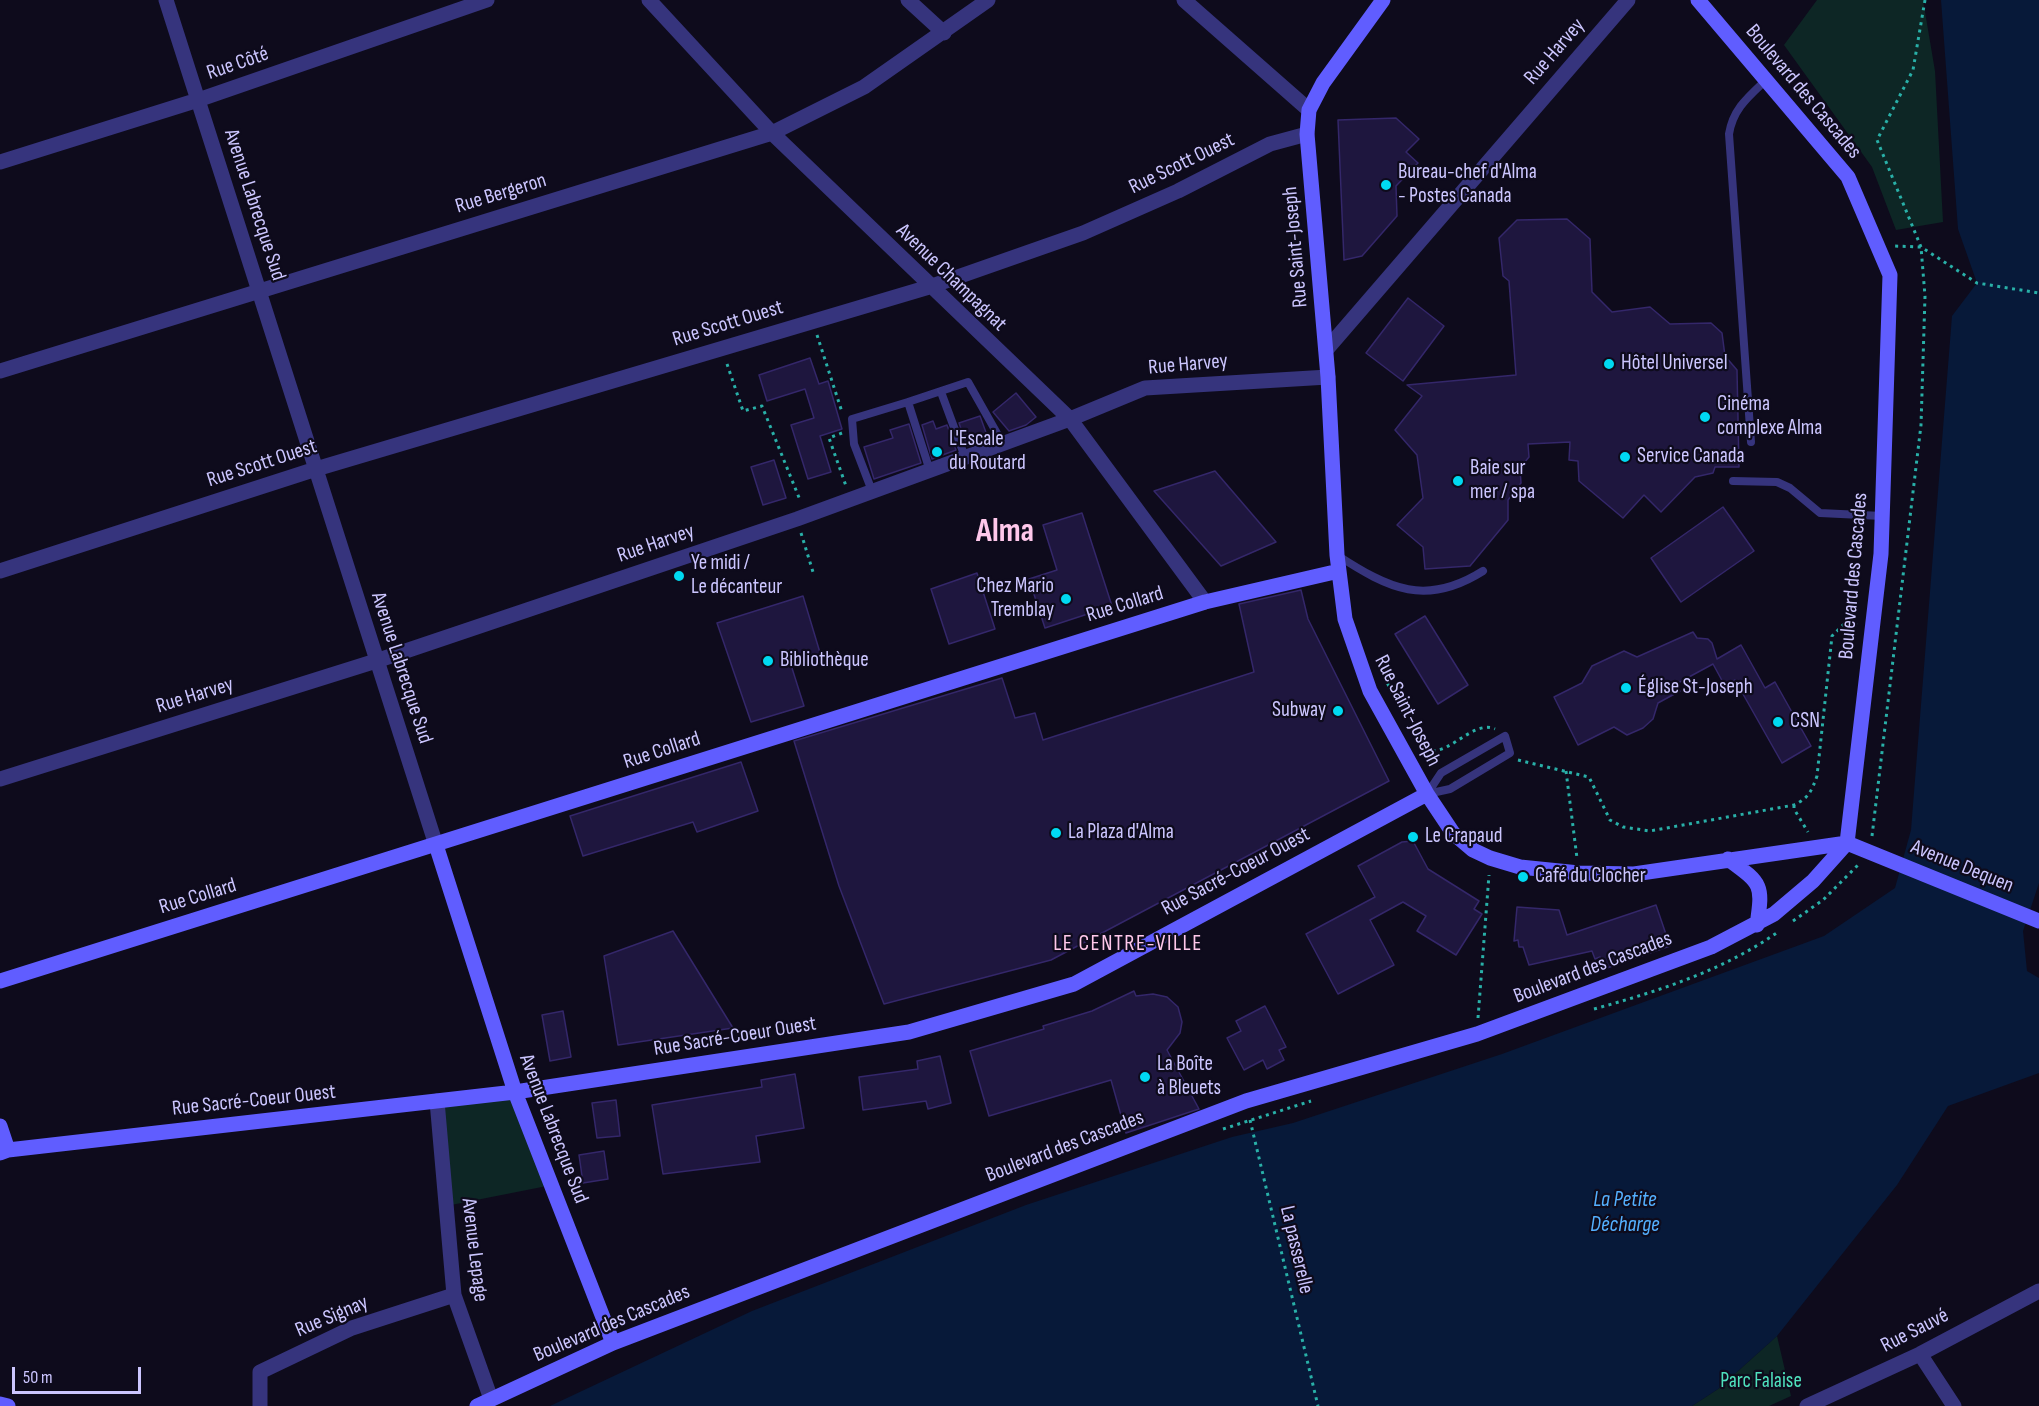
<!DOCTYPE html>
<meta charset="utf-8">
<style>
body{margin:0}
#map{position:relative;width:2039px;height:1406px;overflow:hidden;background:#0e0b1c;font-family:"Sofia Sans Condensed",sans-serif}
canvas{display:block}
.scale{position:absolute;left:12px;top:1367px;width:129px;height:27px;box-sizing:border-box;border:3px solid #ccc6ff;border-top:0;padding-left:8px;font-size:18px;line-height:21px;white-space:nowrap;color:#ccc6ff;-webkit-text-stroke:4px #0e0b1c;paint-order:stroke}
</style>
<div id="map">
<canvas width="2039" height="1406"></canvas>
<div class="scale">50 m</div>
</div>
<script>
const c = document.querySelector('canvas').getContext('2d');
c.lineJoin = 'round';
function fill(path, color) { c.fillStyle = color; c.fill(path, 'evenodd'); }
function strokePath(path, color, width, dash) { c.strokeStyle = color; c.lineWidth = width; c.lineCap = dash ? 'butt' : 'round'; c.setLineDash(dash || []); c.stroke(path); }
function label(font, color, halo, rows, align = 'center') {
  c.font = font + ' "Sofia Sans Condensed",sans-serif'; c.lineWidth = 4.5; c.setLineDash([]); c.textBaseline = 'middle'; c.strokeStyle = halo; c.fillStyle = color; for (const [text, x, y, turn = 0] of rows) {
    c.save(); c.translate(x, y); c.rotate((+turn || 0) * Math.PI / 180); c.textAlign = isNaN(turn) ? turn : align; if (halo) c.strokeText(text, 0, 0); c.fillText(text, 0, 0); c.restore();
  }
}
fill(new Path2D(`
 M 1817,0 L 1923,0 L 1935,71 L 1943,222 L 1896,230 L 1872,167 L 1784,45 Z
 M 515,1092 L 552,1185 L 446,1206 L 437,1101 Z
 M 1777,1336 L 1791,1396 L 1769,1406 L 1692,1406 L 1718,1389 Z`), '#0d2625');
fill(new Path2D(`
 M 1941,0 L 2039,0 L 2039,883 L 2023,931 L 2027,971 L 2039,978 L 2039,1073 L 1948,1106 L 1897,1185 L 1777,1336 L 1718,1389 L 1692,1406 L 550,1406 L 752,1311 L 1026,1205 L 1232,1137 L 1293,1123 L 1502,1054 L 1824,936 L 1895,888 L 1911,830 L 1952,316 L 1977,283 L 1958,229 Z`), '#071939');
const building = new Path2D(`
 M 1396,118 L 1419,139 L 1406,152 L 1418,163 L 1396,186 L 1397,216 L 1362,256 L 1344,260 L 1338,120 Z
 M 1567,219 L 1590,239 L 1592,292 L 1612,312 L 1650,307 L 1670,324 L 1711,323 L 1722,333 L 1725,356 L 1737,370 L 1739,467 L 1715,467 L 1713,473 L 1695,477 L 1661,512 L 1644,495 L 1623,518 L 1579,481 L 1578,461 L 1569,460 L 1570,442 L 1528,444 L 1529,457 L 1520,468 L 1521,483 L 1508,500 L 1508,520 L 1470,566 L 1425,569 L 1423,547 L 1397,525 L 1423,498 L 1417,455 L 1395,430 L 1422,396 L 1407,385 L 1516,375 L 1509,281 L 1503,276 L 1499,238 L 1517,220 Z
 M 1408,298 L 1444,326 L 1403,381 L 1366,353 Z
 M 810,358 L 819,384 L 828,381 L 842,429 L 820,436 L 831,472 L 808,479 L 791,425 L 814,418 L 805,389 L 767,401 L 759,375 Z
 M 1016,393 L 1036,417 L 1026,425 L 1009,431 L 993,412 Z
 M 980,416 L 988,438 L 967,446 L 959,423 Z
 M 933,421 L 936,429 L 947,425 L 956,450 L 932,459 L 922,425 Z
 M 909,424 L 921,463 L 874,479 L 864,447 L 893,438 L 890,430 Z
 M 774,460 L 786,498 L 763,505 L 751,467 Z
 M 1215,471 L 1276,542 L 1221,566 L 1154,491 Z
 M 1723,507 L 1754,551 L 1681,602 L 1651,558 Z
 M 1082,513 L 1112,606 L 1045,628 L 1029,579 L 1057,570 L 1043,525 Z
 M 977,573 L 995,629 L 949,644 L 931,589 Z
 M 1301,590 L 1308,619 L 1389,781 L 1051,960 L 884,1004 L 839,886 L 794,741 L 1002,678 L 1015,718 L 1035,713 L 1043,740 L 1254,672 L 1239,604 Z
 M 803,596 L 821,656 L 791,665 L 804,706 L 751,722 L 717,623 Z
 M 1425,616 L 1468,685 L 1438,704 L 1395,634 Z
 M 1693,632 L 1697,638 L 1708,639 L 1712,643 L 1717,659 L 1741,645 L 1765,688 L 1775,682 L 1811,746 L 1782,763 L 1735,680 L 1725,686 L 1713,664 L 1676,684 L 1680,691 L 1658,703 L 1653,719 L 1643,728 L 1627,735 L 1614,727 L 1578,745 L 1554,697 L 1582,683 L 1592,666 L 1624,651 L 1637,657 Z
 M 741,762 L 758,811 L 697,832 L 693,822 L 583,856 L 570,816 Z
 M 1413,841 L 1428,869 L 1479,901 L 1474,909 L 1482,914 L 1456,955 L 1417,931 L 1426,916 L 1403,902 L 1370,920 L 1394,965 L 1338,994 L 1306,934 L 1375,897 L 1358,866 L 1402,842 Z
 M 1656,905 L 1670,946 L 1604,969 L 1600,957 L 1595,959 L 1592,951 L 1529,965 L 1523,947 L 1519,947 L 1518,940 L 1514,941 L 1517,907 L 1559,910 L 1567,935 Z
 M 673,931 L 733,1028 L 618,1045 L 604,956 Z
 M 1134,991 L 1136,996 L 1153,994 L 1167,997 L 1178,1007 L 1182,1022 L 1180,1033 L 1167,1050 L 1199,1109 L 1126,1133 L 1111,1080 L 989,1116 L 970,1051 L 1044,1029 L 1043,1026 L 1092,1011 Z
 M 1265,1006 L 1286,1047 L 1279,1050 L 1284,1060 L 1267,1069 L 1263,1060 L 1244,1070 L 1227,1038 L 1241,1031 L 1236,1021 Z
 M 563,1011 L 571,1057 L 550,1061 L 542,1015 Z
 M 940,1056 L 951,1103 L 928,1109 L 926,1101 L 863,1110 L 859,1077 L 918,1069 L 917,1061 Z
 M 795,1074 L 804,1128 L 756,1136 L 760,1162 L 663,1174 L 652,1105 L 762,1087 L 761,1080 Z
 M 616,1100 L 620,1136 L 597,1138 L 592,1103 Z
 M 604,1151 L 608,1179 L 583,1183 L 579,1155 Z`);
fill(building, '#1e163e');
strokePath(building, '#34276a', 1.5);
strokePath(new Path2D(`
 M 1925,0 L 1913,70 L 1877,140 L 1921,247 L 1977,283 L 2039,293
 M 817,335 L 842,412
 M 727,364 L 743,411 L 762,406 L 800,500
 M 842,433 L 829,438 L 846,486
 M 801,533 L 813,572
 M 1381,670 L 1402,713
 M 1419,745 C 1443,767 1470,718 1495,729
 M 1518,760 L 1589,777 L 1610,820 L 1623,827 L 1650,831 L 1794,805 C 1809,798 1812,790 1817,776 L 1832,636 L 1845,623 L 1857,625
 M 1566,771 L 1577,858
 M 1794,805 L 1794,809 L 1808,832
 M 1872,836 L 1921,425 L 1925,296 L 1921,247 L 1893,246
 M 1793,921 L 1823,900 L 1858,865
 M 1594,1009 C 1659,991 1722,971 1778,932
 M 1478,1018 L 1489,875
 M 1250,1120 L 1318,1406
 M 1223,1129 L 1311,1101`), '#29b0a8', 3, [3, 4.5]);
strokePath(new Path2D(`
 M 941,392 L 965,457
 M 908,402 L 968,382 L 1003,444
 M 1751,442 L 1729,134 C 1733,109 1748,97 1766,80
 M 1733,481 L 1777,482 L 1790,488 L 1820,513 L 1882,516
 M 872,491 L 854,444 L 852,419 L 908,402 L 930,471
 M 1337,555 C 1389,589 1426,607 1483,571
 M 1505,736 L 1510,753 L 1450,789 L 1427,794 L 1441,773 Z`), '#36347d', 8);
strokePath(new Path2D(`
 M 166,0 L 436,845
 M 649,0 L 772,133 L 1070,419 L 1205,602
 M 908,0 L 944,33
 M 1184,0 L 1309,110
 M 0,162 L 198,100 L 487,0
 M 1326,350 L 1628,0
 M 0,371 L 772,133 L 864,87 L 988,0
 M 0,571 L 316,469 L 929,287 L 1083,233 L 1178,191 L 1270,144 L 1307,134
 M 0,779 L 376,661 L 797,519 L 1070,419 L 1145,388 L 1328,377
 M 437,1101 L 454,1295 L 491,1399
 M 1920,1354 L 1954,1406
 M 260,1406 L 260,1372 L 352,1328 L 454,1295
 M 1807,1406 L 1920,1354 L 2039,1291`), '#36347d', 15);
strokePath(new Path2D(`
 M 1383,0 L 1323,83 L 1309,110 L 1307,134 L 1328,377 L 1337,555 L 1345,619 L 1370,691 L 1427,794 L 1453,833 L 1473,850 L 1490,858 L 1520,867 L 1579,873 L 1634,874 L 1847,843 L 2039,921
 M 436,845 L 515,1092 L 613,1343
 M 1728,859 C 1762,884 1763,884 1757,925
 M 0,981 L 1205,602 L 1339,571
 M 0,1126 L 8,1150
 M 0,1153 L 8,1150 L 515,1092 L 909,1032 L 1074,984 L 1427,794
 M 0,1404 L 8,1406
 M 477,1406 L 613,1343 L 1246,1101 L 1477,1034 L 1711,947 L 1774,914 L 1813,881 L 1847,843 L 1881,554 L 1890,275 L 1848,177 L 1698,0`), '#605dff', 15);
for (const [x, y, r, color] of [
 [1386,185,6,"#00d9f1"],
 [1609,364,6,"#00d9f1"],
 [1705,417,6,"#00d9f1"],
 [937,452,6,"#00d9f1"],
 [1625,457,6,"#00d9f1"],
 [1458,481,6,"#00d9f1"],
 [679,576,6,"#00d9f1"],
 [1066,599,6,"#00d9f1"],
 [768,661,6,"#00d9f1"],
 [1626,688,6,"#00d9f1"],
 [1338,711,6,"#00d9f1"],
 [1778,722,6,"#00d9f1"],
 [1056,833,6,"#00d9f1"],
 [1413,837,6,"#00d9f1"],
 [1523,877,6,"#00d9f1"],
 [1145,1077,6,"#00d9f1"]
]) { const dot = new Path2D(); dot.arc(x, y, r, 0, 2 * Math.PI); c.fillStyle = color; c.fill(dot); strokePath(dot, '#0e0b1c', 2); }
label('21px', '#ccc6ff', '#0e0b1c', [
 ["Rue Harvey",1555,52,-49],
 ["Rue Côté",238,64,-19],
 ["Boulevard des Cascades",1803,92,50],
 ["Rue Scott Ouest",1182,164,-26],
 ["Rue Bergeron",501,194,-17],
 ["Avenue Labrecque Sud",254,205,72],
 ["Rue Saint-Joseph",1296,247,-95],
 ["Avenue Champagnat",951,278,44],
 ["Rue Scott Ouest",728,324,-17],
 ["Rue Harvey",1188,365,-5],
 ["Rue Scott Ouest",262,464,-18],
 ["Rue Harvey",656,544,-19],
 ["Boulevard des Cascades",1854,576,-85],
 ["Rue Collard",1125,605,-17],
 ["Avenue Labrecque Sud",401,668,72],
 ["Rue Harvey",195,696,-17],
 ["Rue Saint-Joseph",1407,711,63],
 ["Rue Collard",662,751,-18],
 ["Avenue Dequen",1962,867,22],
 ["Rue Sacré-Coeur Ouest",1236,872,-28],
 ["Rue Collard",198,897,-17],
 ["Boulevard des Cascades",1593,968,-21],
 ["Rue Sacré-Coeur Ouest",735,1037,-9],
 ["Rue Sacré-Coeur Ouest",254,1101,-6],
 ["Avenue Labrecque Sud",553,1129,69],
 ["Boulevard des Cascades",1065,1147,-21],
 ["Avenue Lepage",474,1250,83],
 ["La passerelle",1296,1250,77],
 ["Rue Signay",332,1317,-23],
 ["Boulevard des Cascades",612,1324,-23],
 ["Rue Sauvé",1915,1331,-27]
]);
label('21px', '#ccc6ff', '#0e0b1c', [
 ["Bureau-chef d'Alma",1398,173],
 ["- Postes Canada",1398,197],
 ["Hôtel Universel",1621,364],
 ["Cinéma",1717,405],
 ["complexe Alma",1717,429],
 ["L'Escale",949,440],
 ["du Routard",949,464],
 ["Service Canada",1637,457],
 ["Baie sur",1470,469],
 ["mer / spa",1470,493],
 ["Ye midi /",691,564],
 ["Le décanteur",691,588],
 ["Chez Mario",1054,587,"right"],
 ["Tremblay",1054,611,"right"],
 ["Bibliothèque",780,661],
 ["Église St-Joseph",1638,688],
 ["Subway",1326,711,"right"],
 ["CSN",1790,722],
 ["La Plaza d'Alma",1068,833],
 ["Le Crapaud",1425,837],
 ["Café du Clocher",1535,877],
 ["La Boîte",1157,1065],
 ["à Bleuets",1157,1089]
], 'left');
label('21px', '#4fe1bd', '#0e0b1c', [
 ["Parc Falaise",1761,1382]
]);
c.letterSpacing = '1.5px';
label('22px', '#ffc8eb', '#0e0b1c', [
 ["LE CENTRE-VILLE",1128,944]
]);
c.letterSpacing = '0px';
label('italic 22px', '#54b0ff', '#0e0b1c', [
 ["La Petite",1625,1200],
 ["Décharge",1625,1225]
]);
label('bold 33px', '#ffc8eb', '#0e0b1c', [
 ["Alma",1005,533]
]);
</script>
